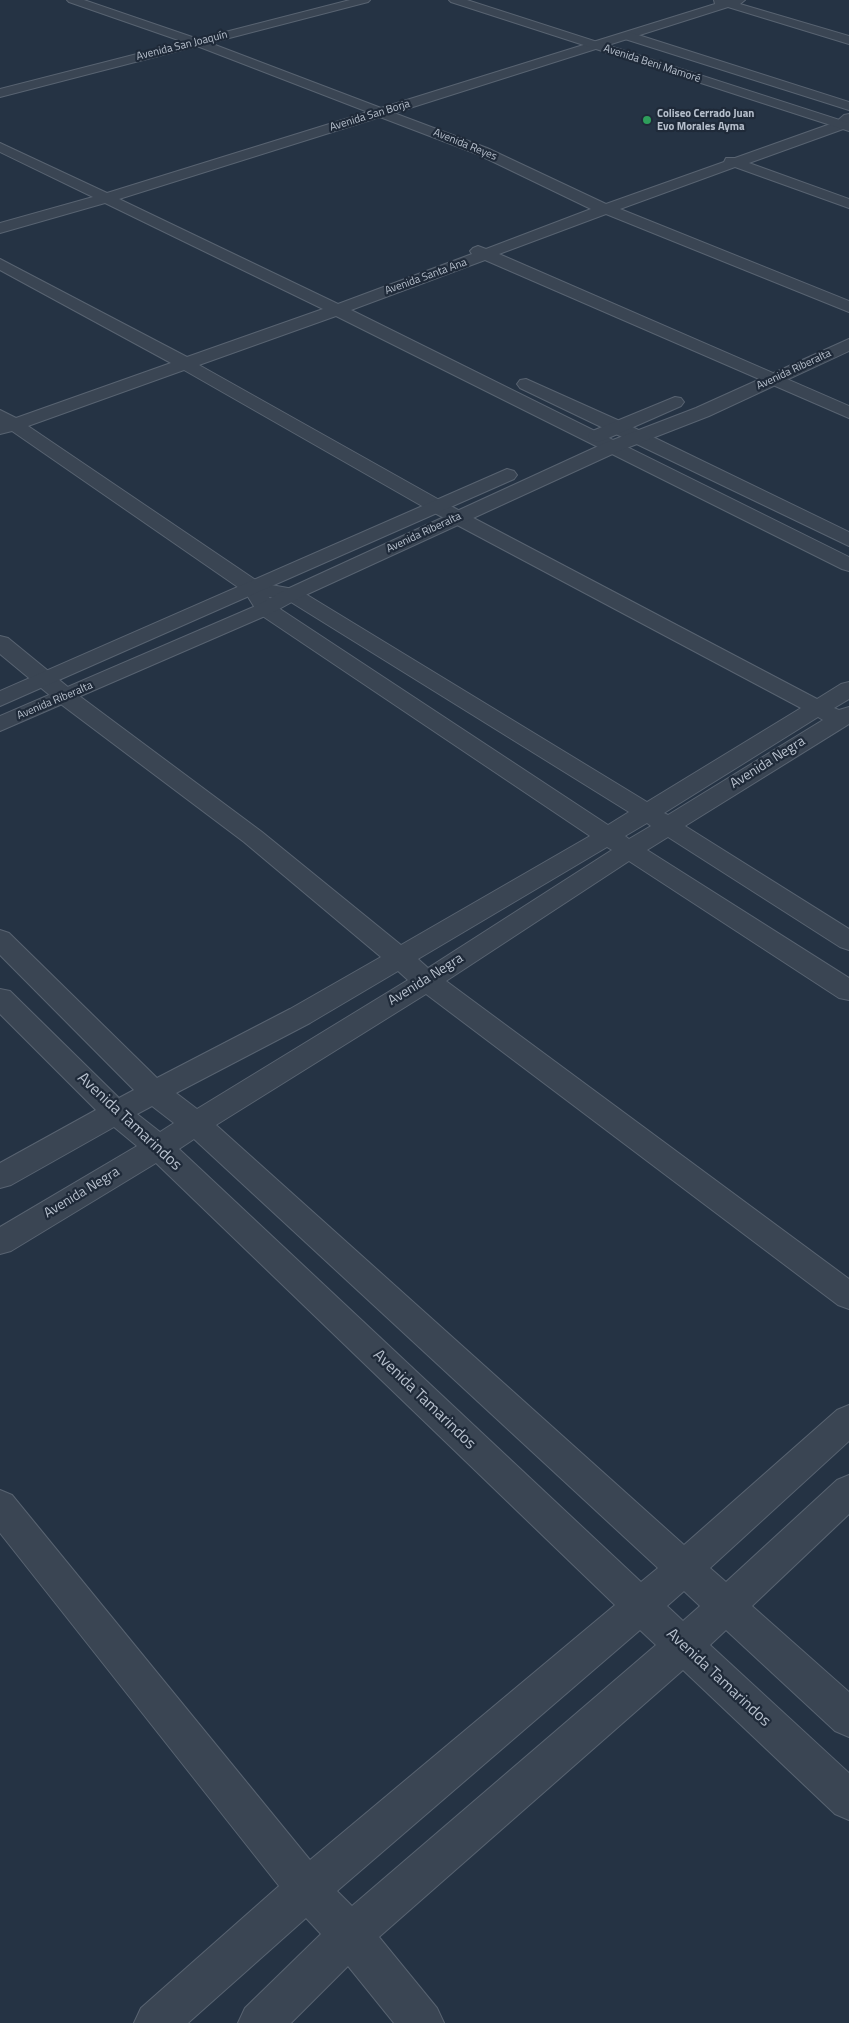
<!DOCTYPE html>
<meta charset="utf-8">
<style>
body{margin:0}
canvas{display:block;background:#253344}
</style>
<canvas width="849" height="2023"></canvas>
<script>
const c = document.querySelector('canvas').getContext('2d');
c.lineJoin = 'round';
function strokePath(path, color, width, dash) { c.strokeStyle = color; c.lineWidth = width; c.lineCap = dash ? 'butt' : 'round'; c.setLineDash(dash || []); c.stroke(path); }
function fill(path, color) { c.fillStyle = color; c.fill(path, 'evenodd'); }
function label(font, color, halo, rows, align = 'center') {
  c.font = font + ' "Titillium Web",sans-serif'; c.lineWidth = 4.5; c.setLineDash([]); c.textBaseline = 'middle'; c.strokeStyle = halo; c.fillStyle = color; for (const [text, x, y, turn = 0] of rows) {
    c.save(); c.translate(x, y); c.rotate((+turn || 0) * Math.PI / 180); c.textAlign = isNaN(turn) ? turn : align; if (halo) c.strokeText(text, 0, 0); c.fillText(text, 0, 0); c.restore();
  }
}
const minor = new Path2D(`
 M 67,0 L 84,0 L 198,39 L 350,0 L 370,0 L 368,2 L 210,43 L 381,108 L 715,4 L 714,0 L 745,0 L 740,4 L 849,36 L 849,44 L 728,7 L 394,113 L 487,148 L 606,204 L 724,162 L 726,158 L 735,158 L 836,122 L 844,115 L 849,114 L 849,125 L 846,128 L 749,163 L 849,199 L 849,208 L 735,167 L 620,209 L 849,301 L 849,312 L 606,214 L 499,254 L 849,406 L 849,418 L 485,260 L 351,310 L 849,557 L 849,571 L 842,569 L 336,316 L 199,365 L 443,502 L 817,699 L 841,684 L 849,682 L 849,699 L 834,708 L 839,710 L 849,707 L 849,724 L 685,826 L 849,929 L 849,950 L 840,947 L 668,837 L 647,850 L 849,978 L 849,1000 L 839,998 L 629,861 L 446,981 L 849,1279 L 849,1309 L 838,1305 L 426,994 L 216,1125 L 684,1545 L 837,1410 L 849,1405 L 849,1441 L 710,1568 L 726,1582 L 837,1480 L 849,1475 L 849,1514 L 752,1606 L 849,1692 L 849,1737 L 835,1731 L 726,1630 L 710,1645 L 849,1773 L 849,1820 L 835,1814 L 683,1670 L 379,1937 L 437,2008 L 444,2023 L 394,2023 L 348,1966 L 291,2023 L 238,2023 L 245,2008 L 321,1934 L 306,1918 L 188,2023 L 134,2023 L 141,2008 L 279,1886 L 0,1533 L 0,1490 L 12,1495 L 310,1860 L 615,1605 L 156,1163 L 11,1251 L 0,1254 L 0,1227 L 137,1146 L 114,1127 L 11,1185 L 0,1188 L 0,1163 L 96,1110 L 0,1014 L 0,989 L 10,991 L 119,1098 L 134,1090 L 0,955 L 0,930 L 9,933 L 157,1078 L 290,1009 L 381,957 L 244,842 L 58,702 L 0,654 L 0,636 L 8,638 L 74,692 L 262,832 L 401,945 L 590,836 L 258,613 L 245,592 L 12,431 L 0,434 L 0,410 L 16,418 L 171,363 L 0,270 L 0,259 L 187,357 L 323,309 L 105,203 L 0,233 L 0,223 L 93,197 L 0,152 L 0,143 L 107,193 L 368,112 L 197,46 L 0,97 L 0,89 L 184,42 L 69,2 ZM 380,117 L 477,154 L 591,209 L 486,249 L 478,246 L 473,248 L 470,251 L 472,254 L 338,304 L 119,199 ZM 184,370 L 429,510 L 801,708 L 647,802 L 299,590 L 260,583 L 28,426 ZM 269,597 L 286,599 L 629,812 L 608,825 L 274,605 ZM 818,717 L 823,720 L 668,815 L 664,813 ZM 647,823 L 651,826 L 629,839 L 625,836 ZM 607,847 L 612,850 L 428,968 L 418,959 ZM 398,971 L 408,980 L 197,1109 L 176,1093 L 310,1023 ZM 152,1106 L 174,1123 L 160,1132 L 137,1114 ZM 194,1139 L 658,1568 L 641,1582 L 179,1149 ZM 684,1591 L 700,1606 L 683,1621 L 667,1606 ZM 640,1630 L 656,1645 L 352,1906 L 337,1891 Z
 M 526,379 L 622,422 L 849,532 L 849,546 L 520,388 L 517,384 L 520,380 Z`);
const tertiary = new Path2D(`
 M 449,0 L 467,0 L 849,123 L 849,131 L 451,2 Z
 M 629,32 L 849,102 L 849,110 L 625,39 L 623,36 Z
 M 849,339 L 849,351 L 709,416 L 619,451 L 299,598 L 272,613 L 0,731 L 0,716 L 258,605 L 285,590 L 605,443 L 696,408 Z
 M 675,397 L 681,398 L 684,402 L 681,406 L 604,440 L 597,442 L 590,440 L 588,436 L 590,432 Z
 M 507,469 L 514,471 L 517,475 L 514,479 L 0,706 L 0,691 Z`);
strokePath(minor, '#586371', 2);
strokePath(tertiary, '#586371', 2);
fill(minor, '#3a4553');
fill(tertiary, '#3a4553');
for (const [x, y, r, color] of [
 [647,120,5,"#2e9e5b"]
]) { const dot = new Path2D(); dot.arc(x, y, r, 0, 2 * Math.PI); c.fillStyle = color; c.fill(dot); strokePath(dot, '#1f2a39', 2); }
label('11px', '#b7c0cd', '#1f2a39', [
 ["Avenida San Joaquín",182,46,-14],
 ["Avenida Beni Mamoré",652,64,18],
 ["Avenida San Borja",370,116,-17],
 ["Avenida Reyes",465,145,22],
 ["Avenida Santa Ana",426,277,-20],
 ["Avenida Riberalta",794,370,-25],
 ["Avenida Riberalta",424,533,-25],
 ["Avenida Riberalta",55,701,-23]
]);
label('bold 11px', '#b7c0cd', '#1f2a39', [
 ["Coliseo Cerrado Juan",657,114],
 ["Evo Morales Ayma",657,127]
], 'left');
label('14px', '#b7c0cd', '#1f2a39', [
 ["Avenida Negra",768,763,-32],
 ["Avenida Negra",426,980,-32],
 ["Avenida Negra",82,1193,-31]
]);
label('16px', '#b7c0cd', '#1f2a39', [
 ["Avenida Tamarindos",129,1122,43],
 ["Avenida Tamarindos",424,1400,44],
 ["Avenida Tamarindos",718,1678,43]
]);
</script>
